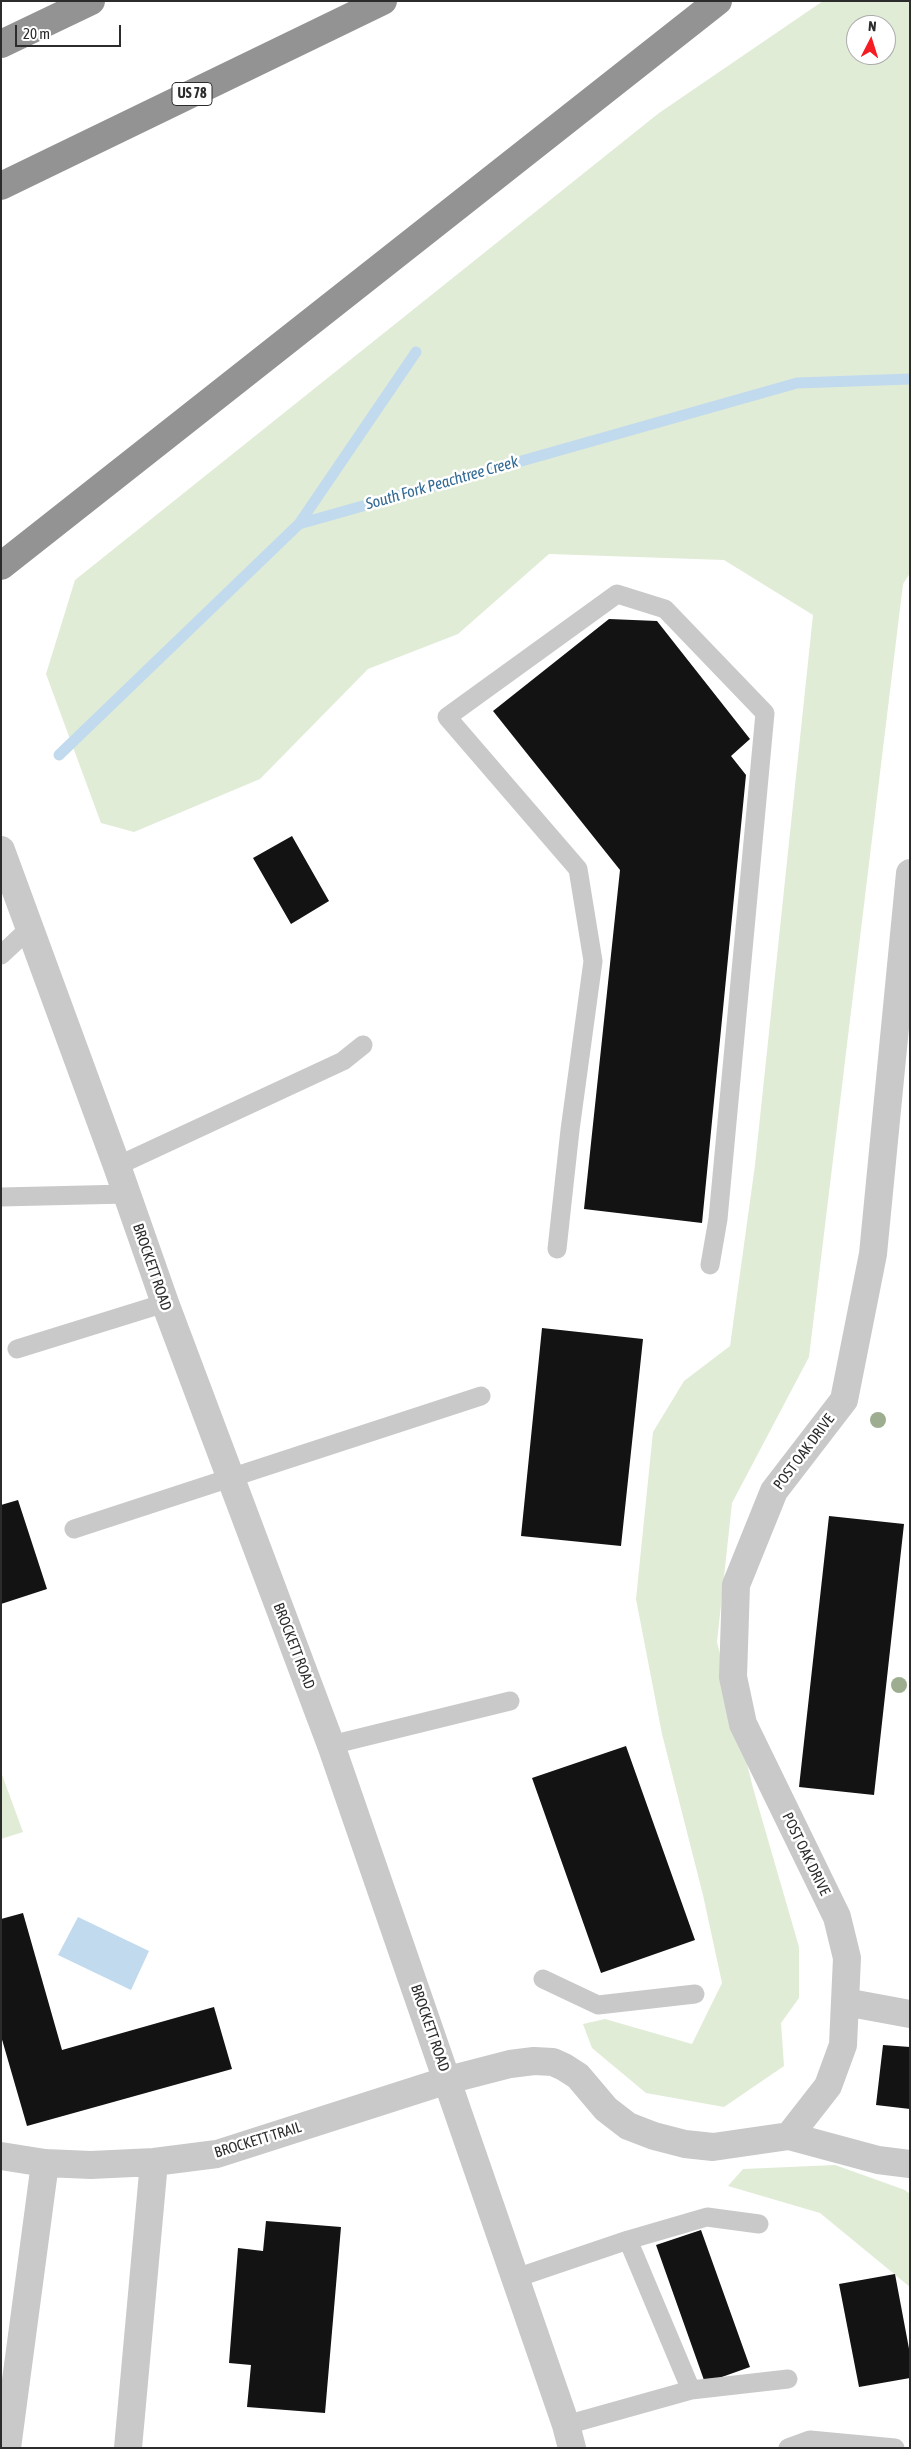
<!DOCTYPE html>
<style>
body{margin:0}
#map{position:relative;width:911px;height:2449px;overflow:hidden;background:#fff;font-family:"Asap Condensed",sans-serif}
canvas{display:block}
.frame{position:absolute;inset:0;border:2px solid #2c2c2c;pointer-events:none}
.north{position:absolute;left:846px;top:15px;width:50px;height:50px;box-sizing:border-box;background:#fff;border:1px solid #ababab;border-radius:50%;rotate:5deg;font-size:14px;font-weight:700;line-height:20px;text-align:center;color:#2c2c2c}
.north::after{content:'';display:block;margin:auto;width:18px;height:22px;background:#f51c22;clip-path:polygon(50% 0,100% 100%,50% 72%,0 100%)}
.scale{position:absolute;left:15px;top:25px;width:106px;height:22px;box-sizing:border-box;border:2px solid #2c2c2c;border-top:0;padding-left:6px;font-size:15px;line-height:18px;white-space:nowrap;color:#2c2c2c;-webkit-text-stroke:4px #fff;paint-order:stroke}
</style>
<div id="map">
<canvas width="911" height="2449"></canvas>
<div class="frame"></div>
<div class="north">N</div>
<div class="scale">20 m</div>
</div>
<script>
const c = document.querySelector('canvas').getContext('2d');
c.lineJoin = 'round';
function fill(path, color) { c.fillStyle = color; c.fill(path, 'evenodd'); }
function strokePath(path, color, width, dash) { c.strokeStyle = color; c.lineWidth = width; c.lineCap = dash ? 'butt' : 'round'; c.setLineDash(dash || []); c.stroke(path); }
function label(font, color, halo, rows, align = 'center') {
  c.font = font + ' "Asap Condensed",sans-serif'; c.lineWidth = 5; c.setLineDash([]); c.textBaseline = 'middle'; c.strokeStyle = halo; c.fillStyle = color; for (const [text, x, y, turn = 0] of rows) {
    c.save(); c.translate(x, y); c.rotate((+turn || 0) * Math.PI / 180); c.textAlign = isNaN(turn) ? turn : align; if (halo) c.strokeText(text, 0, 0); c.fillText(text, 0, 0); c.restore();
  }
}
fill(new Path2D(`
 M 823,1 L 910,1 L 910,573 L 903,584 L 809,1357 L 732,1503 L 717,1642 L 753,1788 L 799,1947 L 799,1998 L 781,2023 L 784,2066 L 724,2107 L 646,2093 L 592,2048 L 583,2024 L 605,2019 L 692,2044 L 722,1983 L 703,1895 L 662,1734 L 636,1599 L 653,1432 L 684,1381 L 730,1346 L 755,1165 L 813,615 L 724,560 L 549,554 L 458,634 L 368,669 L 260,779 L 134,832 L 101,823 L 46,674 L 75,580 L 659,113 ZM 856,25 L 886,25 L 886,55 L 856,55 Z
 M 1,1772 L 23,1832 L 1,1839 Z
 M 835,2165 L 905,2190 L 910,2194 L 910,2287 L 820,2213 L 728,2186 L 743,2169 Z`), '#e1ecd7');
fill(new Path2D(`
 M 78,1917 L 149,1951 L 131,1990 L 58,1955 Z`), '#c1daee');
strokePath(new Path2D(`
 M 299,524 L 416,352
 M 59,755 L 299,524 L 797,383 L 910,379`), '#c1daee', 11);
fill(new Path2D(`
 M 609,619 L 657,621 L 750,739 L 731,756 L 746,775 L 702,1223 L 584,1209 L 620,870 L 493,711 Z
 M 292,836 L 329,901 L 291,924 L 253,858 Z
 M 542,1328 L 643,1339 L 621,1546 L 521,1536 Z
 M 18,1500 L 47,1589 L 1,1604 L 1,1505 Z
 M 829,1516 L 904,1524 L 874,1795 L 799,1787 Z
 M 626,1746 L 695,1940 L 601,1973 L 532,1778 Z
 M 23,1913 L 62,2050 L 214,2007 L 232,2069 L 27,2126 L 1,2036 L 1,1919 Z
 M 883,2045 L 910,2047 L 910,2109 L 876,2105 Z
 M 266,2221 L 341,2227 L 325,2413 L 247,2407 L 251,2365 L 229,2363 L 238,2248 L 263,2251 Z
 M 701,2230 L 750,2367 L 705,2383 L 656,2245 Z
 M 895,2274 L 910,2354 L 910,2378 L 859,2387 L 839,2284 Z`), '#131313');
strokePath(new Path2D(`
 M 1,955 L 30,928
 M 117,1166 L 343,1061 L 363,1045
 M 1,1197 L 127,1194
 M 557,1249 L 570,1130 L 593,961 L 578,869 L 447,717 L 617,594 L 665,609 L 765,713 L 718,1219 L 710,1265
 M 17,1349 L 165,1303
 M 74,1529 L 481,1396
 M 331,1745 L 510,1701
 M 543,1979 L 598,2005 L 695,1994
 M 628,2240 L 707,2217 L 759,2224
 M 516,2278 L 628,2240 L 691,2390 L 566,2425
 M 691,2390 L 788,2379
 M 788,2448 L 810,2440 L 895,2448`), '#c9c9c9', 19);
strokePath(new Path2D(`
 M 845,2002 L 910,2014
 M 789,2136 L 828,2086 L 843,2045 L 847,1958 L 837,1917 L 743,1724 L 733,1677 L 736,1585 L 774,1491 L 844,1400 L 873,1254 L 910,873
 M 1,2156 L 45,2163 L 91,2165 L 154,2162 L 217,2154 L 448,2080 L 510,2064 L 534,2061 L 553,2062 L 564,2067 L 578,2076 L 606,2109 L 628,2126 L 654,2136 L 685,2144 L 713,2147 L 789,2136 L 878,2160 L 910,2164
 M 7,2448 L 45,2163
 M 128,2448 L 154,2162`), '#c9c9c9', 28);
strokePath(new Path2D(`
 M 1,850 L 117,1166 L 165,1303 L 331,1745 L 566,2425 L 572,2448`), '#c9c9c9', 28);
strokePath(new Path2D(`
 M 1,44 L 91,1
 M 1,186 L 383,1
 M 1,566 L 718,1`), '#939393', 28);
c.fillStyle = '#9dae90';
for (const [x, y] of [
 [878,1420],
 [899,1685]
]) { c.beginPath(); c.arc(x, y, 8, 0, 2 * Math.PI); c.fill(); }
for (const [x, y, w] of [
 [192,94,40]
]) { const box = new Path2D(); box.roundRect(x - w / 2, y - 11.5, w, 23, 4); c.fillStyle = '#fff'; c.fill(box); strokePath(box, '#2c2c2c', 1); }
label('bold 14px', '#2c2c2c', null, [
 ["US 78",192,94]
]);
label('15px', '#2c2c2c', '#fff', [
 ["BROCKETT ROAD",152,1267,71],
 ["POST OAK DRIVE",804,1452,-53],
 ["BROCKETT ROAD",294,1646,69],
 ["POST OAK DRIVE",806,1854,64],
 ["BROCKETT ROAD",430,2028,71],
 ["BROCKETT TRAIL",258,2140,-17]
]);
label('italic 16px', '#336a94', '#fff', [
 ["South Fork Peachtree Creek",442,483,-16]
]);
</script>
